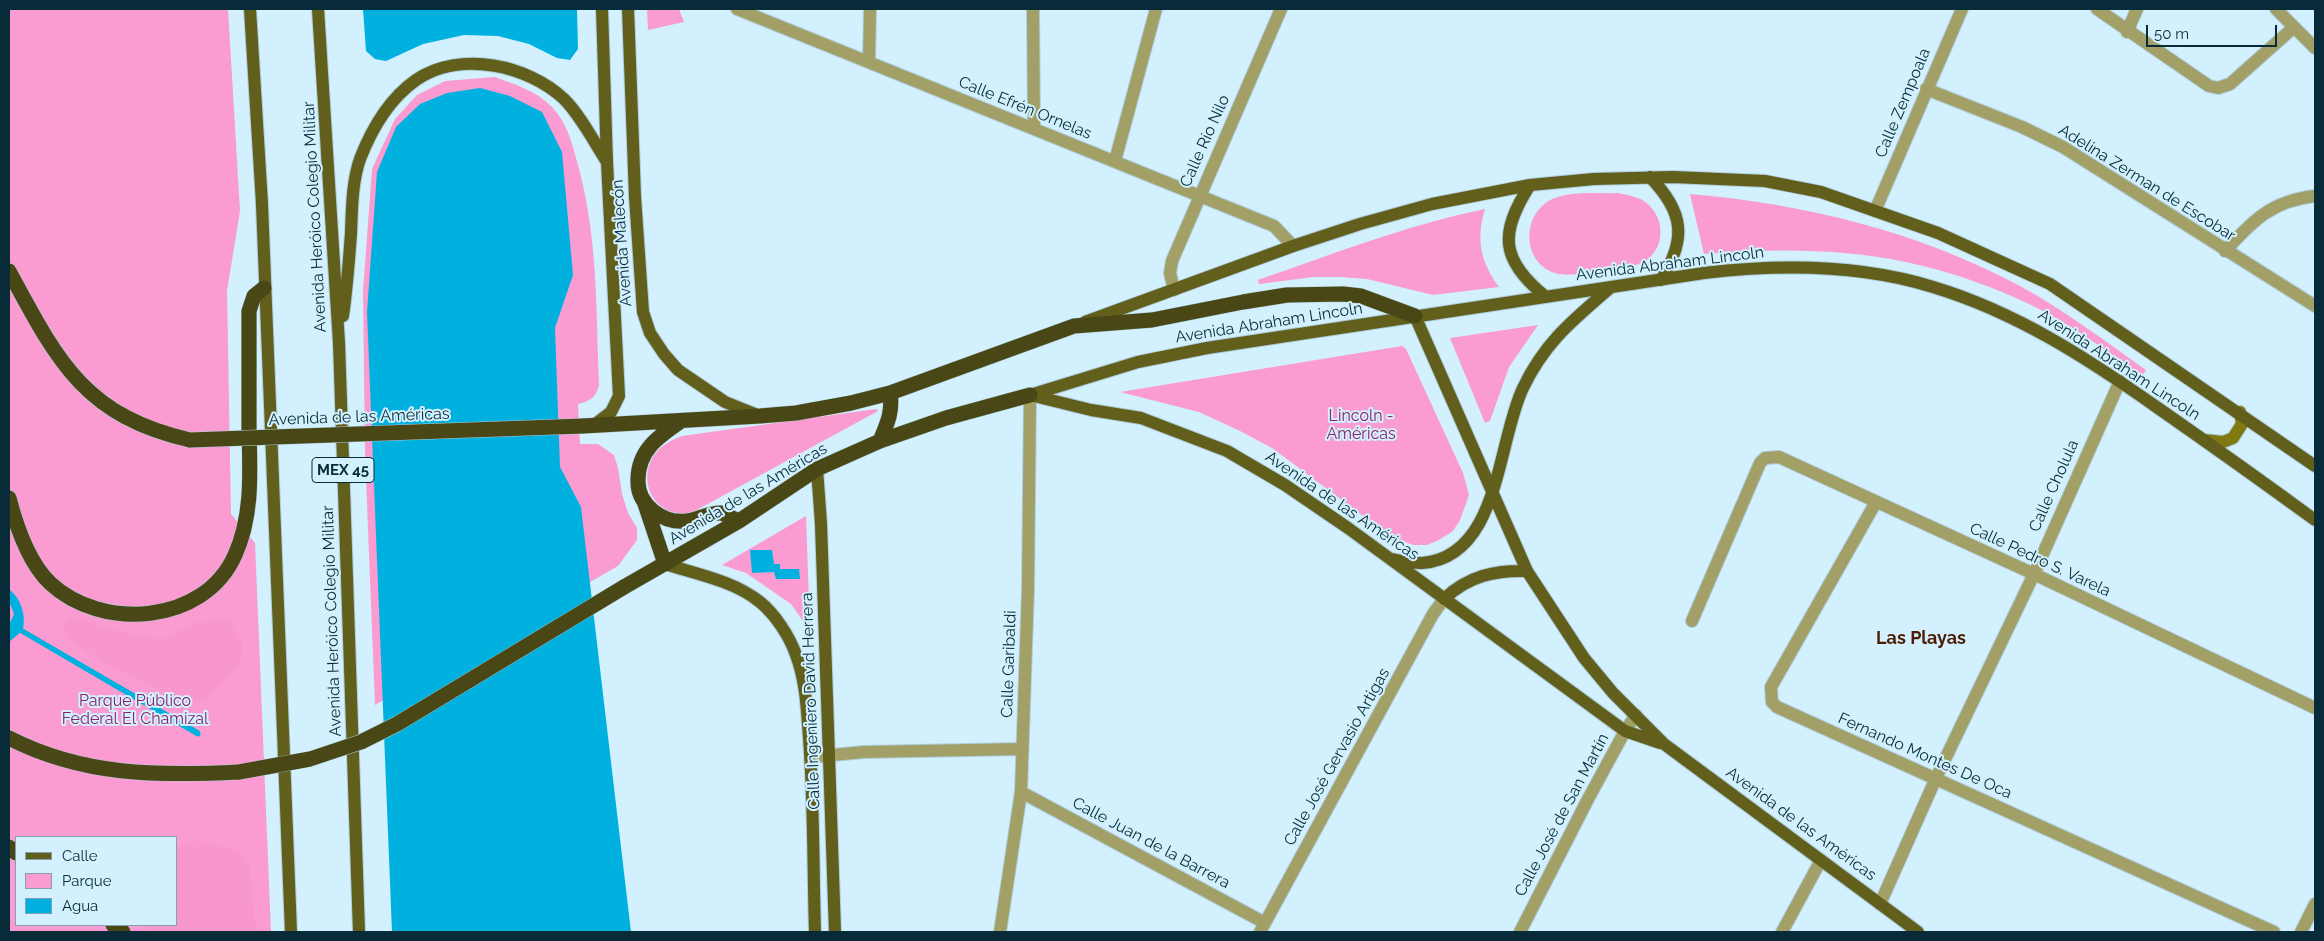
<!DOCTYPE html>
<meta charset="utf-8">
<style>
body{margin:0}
#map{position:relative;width:2324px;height:941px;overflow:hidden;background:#d2f0fd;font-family:Raleway,sans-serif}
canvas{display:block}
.frame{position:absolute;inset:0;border:10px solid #072b38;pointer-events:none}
.legend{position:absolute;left:15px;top:836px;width:162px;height:90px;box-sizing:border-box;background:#d2f0fd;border:1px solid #81a1ae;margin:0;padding:6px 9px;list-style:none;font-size:15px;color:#072b38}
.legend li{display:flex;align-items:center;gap:10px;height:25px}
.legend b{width:25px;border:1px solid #81a1ae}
.scale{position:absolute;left:2146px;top:25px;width:131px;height:22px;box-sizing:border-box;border:2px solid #072b38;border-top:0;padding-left:6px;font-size:15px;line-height:18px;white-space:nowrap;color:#072b38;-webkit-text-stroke:4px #d2f0fd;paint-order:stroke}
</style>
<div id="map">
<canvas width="2324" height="941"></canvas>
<div class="frame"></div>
<ul class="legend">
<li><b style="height:6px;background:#625e1c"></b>Calle</li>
<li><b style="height:14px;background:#fa9bd1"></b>Parque</li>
<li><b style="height:14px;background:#00b1df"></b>Agua</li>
</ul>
<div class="scale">50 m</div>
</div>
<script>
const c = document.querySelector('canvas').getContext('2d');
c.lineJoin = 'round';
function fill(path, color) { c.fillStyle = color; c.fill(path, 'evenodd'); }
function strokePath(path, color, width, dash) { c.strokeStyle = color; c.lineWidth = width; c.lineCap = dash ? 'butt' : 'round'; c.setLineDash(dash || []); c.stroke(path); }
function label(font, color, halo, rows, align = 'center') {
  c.font = font + ' Raleway,sans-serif'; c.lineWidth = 4; c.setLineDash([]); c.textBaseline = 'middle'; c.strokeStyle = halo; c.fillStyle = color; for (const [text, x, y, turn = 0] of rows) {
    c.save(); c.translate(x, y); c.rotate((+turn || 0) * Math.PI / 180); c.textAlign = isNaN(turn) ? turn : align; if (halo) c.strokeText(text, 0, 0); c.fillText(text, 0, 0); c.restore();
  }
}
fill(new Path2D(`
 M 9,9 L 228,9 L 240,211 L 227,291 L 231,514 L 255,543 L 271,932 L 9,932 ZM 16,837 L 176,837 L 176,925 L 16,925 Z
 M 647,9 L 679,9 L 684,22 L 648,30 Z
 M 495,77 C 514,84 537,91 552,107 C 566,122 571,139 576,158 C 598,232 596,309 599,385 C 596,397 591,401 578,404 L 580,444 L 598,444 L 614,455 L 618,468 L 622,494 L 628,513 L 637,528 L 637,540 L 618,566 L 375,705 L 365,453 L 363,291 L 372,169 L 395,119 L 417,95 L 445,81 Z
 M 1618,193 C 1627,195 1636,196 1644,201 C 1664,215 1667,244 1647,260 C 1636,269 1573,277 1558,274 C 1524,266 1520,220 1547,202 C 1565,190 1597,194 1618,193 Z
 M 1690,194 C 1805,204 1917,231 2020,286 C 2064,310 2105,341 2146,370 L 2142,376 C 2105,350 2068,322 2027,303 C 1914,251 1825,245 1704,254 Z
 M 1485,209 C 1476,239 1480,261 1499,287 L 1433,295 L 1367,279 L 1341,277 L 1313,277 L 1259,284 L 1258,280 C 1333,254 1407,225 1485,209 Z
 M 1538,325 L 1509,367 L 1490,421 L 1485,423 L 1450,338 Z
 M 1402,346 L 1406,349 L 1463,473 L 1469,495 L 1460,520 L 1453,531 L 1439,540 L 1427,545 L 1413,545 L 1390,536 L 1272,448 L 1240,431 L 1199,412 L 1120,392 Z
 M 876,409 L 878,411 L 693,512 C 688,513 682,514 677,513 C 649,509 638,474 656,453 C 663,444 672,440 682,436 Z
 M 806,516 L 810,631 L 791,604 L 746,573 L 722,565 Z`), '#fa9bd1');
fill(new Path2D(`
 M 75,617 L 111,629 L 162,640 L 196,622 L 229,620 L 242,641 L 241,661 L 208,698 L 188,703 L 108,665 L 67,639 L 63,629 L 68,618 Z
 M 199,840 L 239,850 L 249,864 L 256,932 L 154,932 L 144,925 L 176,925 L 176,848 Z`), '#f897ce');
fill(new Path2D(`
 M 363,9 L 577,9 L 578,49 L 570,60 L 557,58 L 529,44 L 498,36 L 464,35 L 423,44 L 386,61 L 375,59 L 366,51 Z
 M 480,88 L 510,96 L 542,112 L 562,152 L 573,275 L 555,328 L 560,467 L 581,507 L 631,932 L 392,932 L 367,312 L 377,172 L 396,127 L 420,104 L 447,93 Z
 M 750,550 L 772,550 L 774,564 L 780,564 L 780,569 L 799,569 L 800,579 L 776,579 L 774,572 L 752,573 Z
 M 9,589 C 21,599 26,614 23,629 L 200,731 L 198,734 L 22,631 L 9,642 L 9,625 L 14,614 L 9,601 Z`), '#00b1df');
strokePath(new Path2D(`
 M 22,631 L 198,734`), '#00b1df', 5);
const street = new Path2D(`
 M 737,9 L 1274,226 L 1293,246
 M 1033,9 L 1034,129
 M 2097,9 L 2209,86 L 2218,88 L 2230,84 L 2293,28
 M 2276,9 L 2315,48
 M 2127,32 L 2137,9
 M 869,62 L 870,9
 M 1926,89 L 2022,127 L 2063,147 L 2315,306
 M 1115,161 L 1156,9
 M 1875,211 L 1962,9
 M 2225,251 C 2254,220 2271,201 2315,196
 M 1174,290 L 1170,273 L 1172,261 L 1281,9
 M 1876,502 L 1771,687 L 1772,702 L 1777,707 L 2274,932
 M 1692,621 L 1760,463 L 1765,458 L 1779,457 L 2034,574 L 2315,708
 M 811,757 L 864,752 L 1022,749
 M 1021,792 L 1265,923
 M 1880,904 L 1936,778 L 2034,574 L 2120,381
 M 1000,932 L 1021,792 L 1028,588 L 1030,395
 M 1260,932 L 1433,614 L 1444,599
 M 1520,932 L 1587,801 L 1625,731 L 1636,715
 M 1782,932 L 1821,860
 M 2301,932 L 2315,904`);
const secondary = new Path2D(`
 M 2204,440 L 2223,442 L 2233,438 L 2242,424 L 2240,412`);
const primary = new Path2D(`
 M 250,9 L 262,204 L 291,932
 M 318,9 L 339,343 L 359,932
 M 628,9 L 635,197 L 643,312 L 650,333 L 664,354 L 678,370 L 725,402 L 760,416
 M 1650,177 C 1684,212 1687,239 1661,280
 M 1530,185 C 1499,233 1500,260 1546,297
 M 343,316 C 347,288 349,261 351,233 C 352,208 352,182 360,159 C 372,128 389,99 416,80 C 460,50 528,65 564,99 C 581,116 594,142 607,162
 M 1415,316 L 1527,571 L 1584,658 L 1613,693 L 1664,744 L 1918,932
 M 1085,322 L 1293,246 L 1360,224 L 1432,204 L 1530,185 L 1594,179 L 1673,177 L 1765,181 L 1821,192 L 1938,233 L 2050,284 L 2315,466
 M 1030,395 L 1138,362 L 1207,348 L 1704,273 C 1780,264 1859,264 1933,287 C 2016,312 2087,358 2158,408 C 2211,445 2263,482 2315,520
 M 1030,395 L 1091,410 L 1141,418 L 1227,451 L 1285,485 L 1348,528 L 1625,731 L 1660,743
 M 594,425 L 611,412 L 619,396 L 607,162 L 602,9
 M 817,469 L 821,524 L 835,932
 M 1392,559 C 1401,561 1412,563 1422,563 C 1500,557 1497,442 1523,388 C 1545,342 1573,320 1610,288
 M 665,564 C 697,574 734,581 760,602 C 775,614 790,637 796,655 C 806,681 807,711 809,738 C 814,803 813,868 815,932
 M 1444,599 C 1468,576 1495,570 1527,571`);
const highway = new Path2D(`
 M 9,271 C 57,360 84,416 190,440
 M 681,421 C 659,436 638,450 638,480 C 637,505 663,524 687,521 C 697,520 711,512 721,513 C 727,515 733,519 739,521
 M 583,426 L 760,416 L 796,413 L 851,403 L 890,393 L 1074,326 L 1152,320 L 1243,302 L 1287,295 L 1343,294 L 1361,296 L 1415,316
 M 880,441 C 887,424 893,412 890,393
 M 9,498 C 16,525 29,563 50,583 C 101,631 204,625 235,555 C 253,515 250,472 249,429 C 249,389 249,350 249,311 L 254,296 L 264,288
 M 645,504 L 665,564
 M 624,587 L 739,521 L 817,469 L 880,441 L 946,418 L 1030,395
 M 9,738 C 83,776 158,776 239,772
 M 9,847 L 16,853
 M 113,925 L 123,932`);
strokePath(street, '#adcdda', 14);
strokePath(secondary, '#adcdda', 14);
strokePath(primary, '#adcdda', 14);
strokePath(highway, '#adcdda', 16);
strokePath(street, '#a29f67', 12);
strokePath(secondary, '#807912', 12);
strokePath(primary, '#625e1c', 12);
strokePath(highway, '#4a4717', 15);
const highwayBridge = new Path2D(`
 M 190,440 L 583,426
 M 239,772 L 310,759 L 361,742 L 397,724 L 624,587`);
strokePath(highwayBridge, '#adcdda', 16, []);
strokePath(highwayBridge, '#4a4717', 15);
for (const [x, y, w] of [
 [343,470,62]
]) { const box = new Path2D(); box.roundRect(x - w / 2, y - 12.5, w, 25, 4); c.fillStyle = '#d2f0fd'; c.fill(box); strokePath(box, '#072b38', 1); }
label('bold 15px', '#072b38', null, [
 ["MEX 45",343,470]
]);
label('16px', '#072b38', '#d2f0fd', [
 ["Calle Zempoala",1903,103,-67],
 ["Calle Efrén Ornelas",1025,108,22],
 ["Calle Río Nilo",1205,141,-66],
 ["Adelina Zerman de Escobar",2147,183,32],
 ["Avenida Heróico Colegio Militar",315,217,-93],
 ["Avenida Malecón",622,243,-94],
 ["Avenida Abraham Lincoln",1670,264,-7],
 ["Avenida Abraham Lincoln",1269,323,-9],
 ["Avenida Abraham Lincoln",2119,365,33],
 ["Avenida de las Américas",359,417,-2],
 ["Calle Cholula",2054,486,-66],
 ["Avenida de las Américas",748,494,-31],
 ["Avenida de las Américas",1342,506,34],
 ["Calle Pedro S. Varela",2040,560,25],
 ["Avenida Heróico Colegio Militar",332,621,-92],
 ["Calle Garibaldi",1009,664,-88],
 ["Calle Ingeniero David Herrera",811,701,-92],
 ["Fernando Montes De Oca",1925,756,24],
 ["Calle José Gervasio Artigas",1337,757,-61],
 ["Calle José de San Martín",1562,815,-62],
 ["Avenida de las Américas",1801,824,36],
 ["Calle Juan de la Barrera",1151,843,28]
]);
label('16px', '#8c2268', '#d2f0fd', [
 ["Lincoln -",1361,416],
 ["Américas",1361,434],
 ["Parque Público",135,701],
 ["Federal El Chamizal",135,719]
]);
label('bold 18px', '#4c1c03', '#d2f0fd', [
 ["Las Playas",1921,639]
]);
</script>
